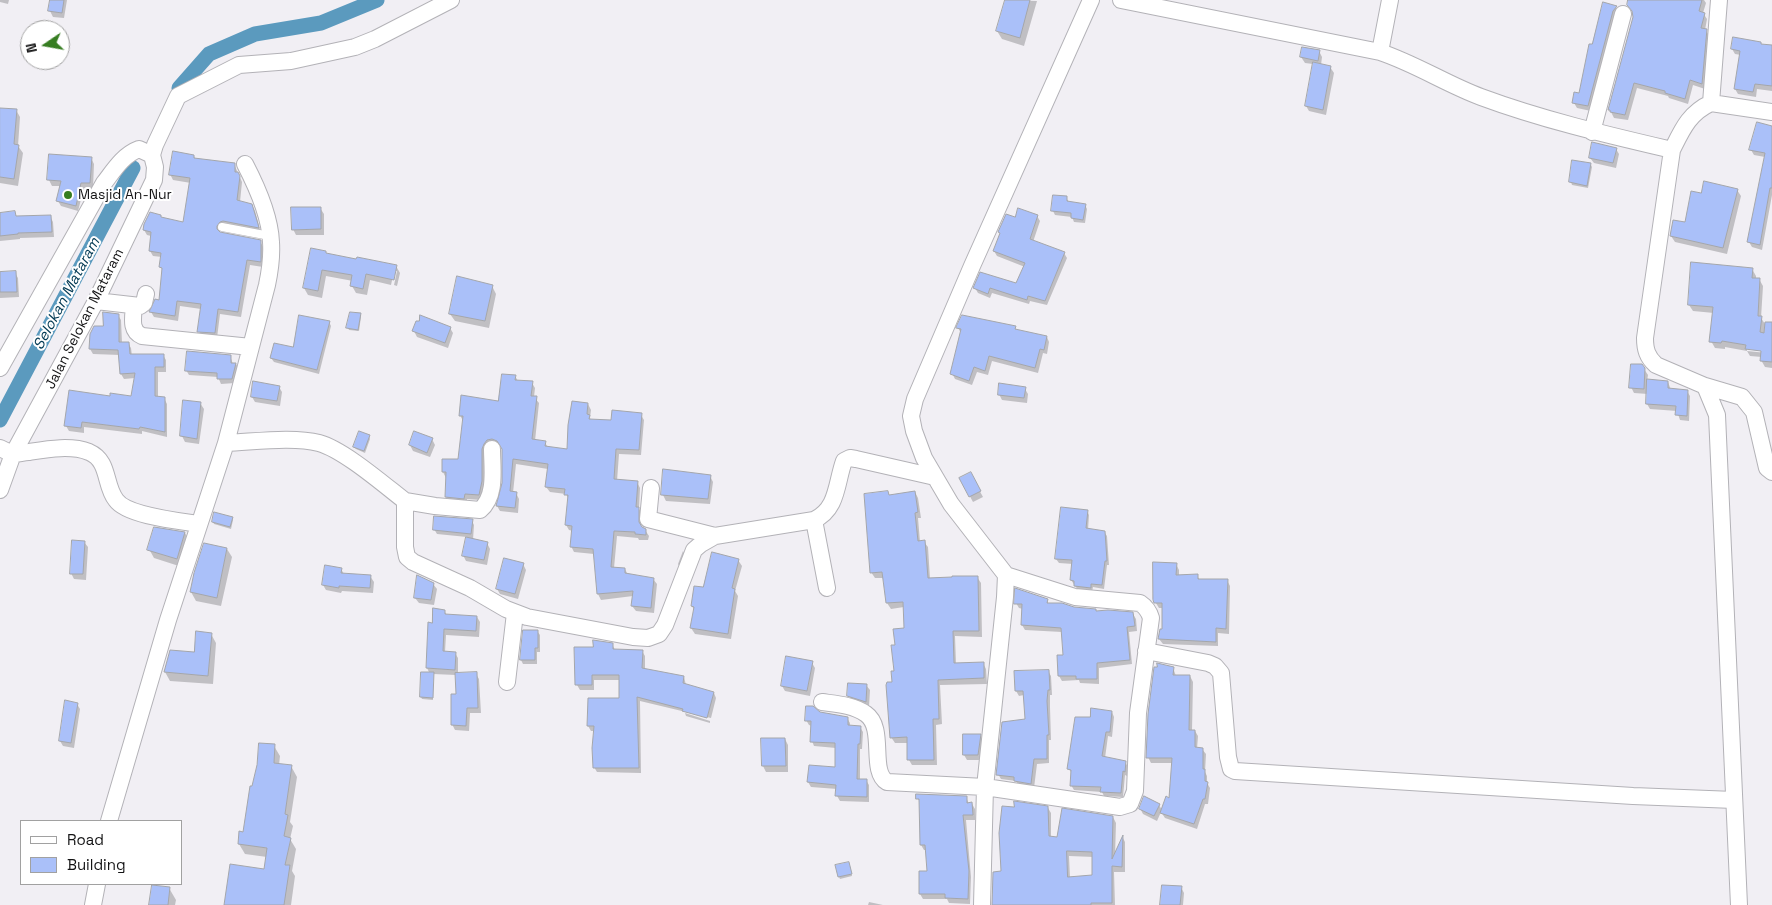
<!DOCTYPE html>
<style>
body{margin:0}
#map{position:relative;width:1772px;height:905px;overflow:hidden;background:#f1eff4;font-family:"Space Grotesk",sans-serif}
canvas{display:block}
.legend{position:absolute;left:20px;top:820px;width:162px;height:65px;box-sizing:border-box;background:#fff;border:1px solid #a1a1a1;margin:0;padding:6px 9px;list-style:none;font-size:15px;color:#141415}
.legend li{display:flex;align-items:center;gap:10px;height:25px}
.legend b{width:25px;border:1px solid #a1a1a1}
.north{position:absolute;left:20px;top:20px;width:50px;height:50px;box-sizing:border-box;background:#fff;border:1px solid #a1a1a1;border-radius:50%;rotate:258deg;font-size:14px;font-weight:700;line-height:20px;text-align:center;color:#141415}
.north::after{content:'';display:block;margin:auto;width:18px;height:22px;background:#367d21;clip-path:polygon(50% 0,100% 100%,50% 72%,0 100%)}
</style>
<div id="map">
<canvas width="1772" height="905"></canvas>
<ul class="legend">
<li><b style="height:6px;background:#fff"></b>Road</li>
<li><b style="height:14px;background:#aac0f9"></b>Building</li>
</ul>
<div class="north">N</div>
</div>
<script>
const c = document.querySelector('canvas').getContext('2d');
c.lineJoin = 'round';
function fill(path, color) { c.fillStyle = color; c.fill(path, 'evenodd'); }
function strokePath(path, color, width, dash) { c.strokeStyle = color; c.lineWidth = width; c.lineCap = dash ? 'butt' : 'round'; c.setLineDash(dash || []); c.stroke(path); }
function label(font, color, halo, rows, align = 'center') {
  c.font = font + ' "Space Grotesk",sans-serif'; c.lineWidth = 4; c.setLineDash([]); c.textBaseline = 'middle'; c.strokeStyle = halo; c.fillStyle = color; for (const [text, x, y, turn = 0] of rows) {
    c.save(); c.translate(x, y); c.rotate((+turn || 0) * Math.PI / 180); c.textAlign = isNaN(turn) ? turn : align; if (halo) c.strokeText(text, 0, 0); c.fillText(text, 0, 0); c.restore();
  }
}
fill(new Path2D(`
 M 0,0 L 9,0 L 8,4 L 0,2 Z
 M 51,0 L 67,0 L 64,18 L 53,17 L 50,11 Z
 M 1006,0 L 1037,1 L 1024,46 L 1002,39 L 997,31 Z
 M 1629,0 L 1704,0 L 1706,3 L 1703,13 L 1707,19 L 1705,30 L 1709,35 L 1705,89 L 1693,85 L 1688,104 L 1669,98 L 1668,96 L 1637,88 L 1628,120 L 1614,118 L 1610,110 L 1634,17 L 1634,13 L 1628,5 Z
 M 1604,4 L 1616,7 L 1619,12 L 1591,111 L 1577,108 L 1574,103 L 1580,95 Z
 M 1761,43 L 1762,46 L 1772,47 L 1772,91 L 1757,89 L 1756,97 L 1738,94 L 1735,89 L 1741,55 L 1735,54 L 1732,49 Z
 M 1319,51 L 1322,57 L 1321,65 L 1330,67 L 1334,73 L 1326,115 L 1309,111 L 1306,106 L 1313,64 L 1305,63 L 1301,57 Z
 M 0,109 L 16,110 L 20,117 L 18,146 L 23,153 L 18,186 L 0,183 Z
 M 1772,127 L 1772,195 L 1762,250 L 1752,247 L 1749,242 L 1765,157 L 1754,155 L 1751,150 Z
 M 1616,149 L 1619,154 L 1616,168 L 1594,163 L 1590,158 Z
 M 50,156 L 91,158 L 94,164 L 93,188 L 84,188 L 78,211 L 61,206 L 58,201 L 61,186 L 52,186 L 49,180 Z
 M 194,156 L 195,159 L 234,164 L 242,182 L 240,202 L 252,205 L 255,211 L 261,233 L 220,229 L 219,233 L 260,241 L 263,247 L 263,267 L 250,265 L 241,317 L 220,314 L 217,338 L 202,337 L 199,331 L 201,309 L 180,306 L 178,321 L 154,317 L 151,312 L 160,301 L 163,271 L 161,267 L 162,257 L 153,256 L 150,251 L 151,236 L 147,235 L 144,230 L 160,216 L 162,219 L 184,224 L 191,183 L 173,180 L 170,174 Z
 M 1591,165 L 1592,167 L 1588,188 L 1572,185 L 1571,182 Z
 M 1737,190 L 1741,196 L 1727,254 L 1675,242 L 1671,236 L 1686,224 L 1702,195 Z
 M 1066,198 L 1069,202 L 1085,205 L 1087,209 L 1085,223 L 1074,222 L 1072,217 L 1055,215 L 1053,211 Z
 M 320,208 L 324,214 L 324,235 L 296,235 L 293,229 Z
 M 14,212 L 17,217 L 50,216 L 53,222 L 54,237 L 20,238 L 20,239 L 0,241 L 0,213 Z
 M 1037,216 L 1040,221 L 1033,242 L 1064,253 L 1067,258 L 1047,305 L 1030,301 L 1029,304 L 992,293 L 990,298 L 978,293 L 975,288 L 1017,285 L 1025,267 L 997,256 L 994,251 L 1016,219 Z
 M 326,254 L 396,266 L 400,273 L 397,286 L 394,285 L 397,271 L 394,271 L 391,285 L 370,280 L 367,295 L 356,293 L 352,286 L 353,281 L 326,276 L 322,298 L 308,295 L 304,288 Z
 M 1752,269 L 1756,276 L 1756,279 L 1759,279 L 1763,286 L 1761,318 L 1765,324 L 1764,334 L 1772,335 L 1772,368 L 1765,367 L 1761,360 L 1762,357 L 1750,356 L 1747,351 L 1767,353 L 1768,351 L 1747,348 L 1747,351 L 1725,347 L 1725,349 L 1715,348 L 1711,341 L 1714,313 L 1693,311 L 1689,305 Z
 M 0,273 L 15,273 L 18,278 L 19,297 L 0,298 Z
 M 492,286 L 496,294 L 489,328 L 455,321 L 450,314 Z
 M 360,314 L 361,317 L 359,331 L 349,330 L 348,328 Z
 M 118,315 L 121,320 L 122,343 L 128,343 L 131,348 L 132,356 L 163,355 L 166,360 L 166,372 L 158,372 L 158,398 L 164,398 L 167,404 L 167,437 L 142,431 L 142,434 L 84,427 L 84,433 L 69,431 L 66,426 L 111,398 L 132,397 L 135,378 L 124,379 L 121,374 L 120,355 L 93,354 L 90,349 L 105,327 Z
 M 329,322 L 331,326 L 319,374 L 274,362 L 271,358 L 294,348 Z
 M 1015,327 L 1016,330 L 1047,337 L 1049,342 L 1047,354 L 1043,353 L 1038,373 L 992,361 L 988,375 L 977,372 L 972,385 L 955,379 L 952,373 L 961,333 L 958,328 Z
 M 450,328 L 453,333 L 448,348 L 417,337 L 414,331 Z
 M 230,356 L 233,364 L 236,364 L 239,369 L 235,383 L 221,384 L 218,377 L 189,375 L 186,370 Z
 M 1644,369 L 1648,375 L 1647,381 L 1668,382 L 1671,390 L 1687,391 L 1690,396 L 1689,421 L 1680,420 L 1677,411 L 1650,409 L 1647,404 L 1648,394 L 1634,393 L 1631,387 Z
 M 515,376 L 518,381 L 532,383 L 535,388 L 534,397 L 539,403 L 535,441 L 545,443 L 548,447 L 568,450 L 588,404 L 591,410 L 590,418 L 591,420 L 612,421 L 641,415 L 644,420 L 641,455 L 619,454 L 617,481 L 637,482 L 640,488 L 639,509 L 642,514 L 641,528 L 645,530 L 649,536 L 648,540 L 639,540 L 638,538 L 617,536 L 614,568 L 625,569 L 628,575 L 653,579 L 657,584 L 654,613 L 636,611 L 632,606 L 633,596 L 601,600 L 598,594 L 594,554 L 574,552 L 571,546 L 573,531 L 569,530 L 566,525 L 569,500 L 566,494 L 550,492 L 546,487 L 548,469 L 516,464 L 513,493 L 516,493 L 519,499 L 518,513 L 500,511 L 497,506 L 504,483 L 503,448 L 502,446 L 496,444 L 482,500 L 467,499 L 467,504 L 450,502 L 446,497 L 446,478 L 443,472 L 460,461 L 463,421 L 460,415 L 499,402 Z
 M 279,387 L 282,392 L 280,406 L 255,402 L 252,397 Z
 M 1025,389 L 1028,394 L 1027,403 L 1002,400 L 999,394 Z
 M 200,403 L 204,409 L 199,444 L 185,442 L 182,436 Z
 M 369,436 L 370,439 L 365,453 L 356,449 L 354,447 Z
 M 432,439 L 435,445 L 430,457 L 413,451 L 410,445 Z
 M 970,473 L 983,497 L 973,502 L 960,478 Z
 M 710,476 L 713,482 L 710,504 L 666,501 L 663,495 Z
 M 887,492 L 890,496 L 915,492 L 918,498 L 921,518 L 918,518 L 920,542 L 924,542 L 928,547 L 930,579 L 977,577 L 981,583 L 982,637 L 955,636 L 956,664 L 983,663 L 986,669 L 987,684 L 940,685 L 942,724 L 936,725 L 937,765 L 912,765 L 909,760 L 908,743 L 895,743 L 891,737 L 896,646 L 906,629 L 904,607 L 891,609 L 887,603 L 884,578 L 875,578 L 871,572 Z
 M 1087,511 L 1089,515 L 1088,530 L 1104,532 L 1107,536 L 1109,565 L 1107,565 L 1104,589 L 1093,587 L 1092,592 L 1078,590 L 1071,580 L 1073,564 L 1059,563 L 1056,559 Z
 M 232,518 L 233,520 L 231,529 L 214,524 L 213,522 Z
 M 472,521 L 474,525 L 473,540 L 487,543 L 490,549 L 487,565 L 466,561 L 463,555 L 467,537 L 437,534 L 434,529 Z
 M 185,533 L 190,542 L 182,567 L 154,558 L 149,549 Z
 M 84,542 L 88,547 L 86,580 L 74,579 L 71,573 Z
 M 227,549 L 232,557 L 221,606 L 196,601 L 191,592 Z
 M 683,551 L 684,553 L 679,566 L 678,564 Z
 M 738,560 L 742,566 L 735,591 L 738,596 L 731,639 L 695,634 L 691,628 L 694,610 L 692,606 L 704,588 Z
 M 523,564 L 526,570 L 518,599 L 500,594 L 497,589 Z
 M 1176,564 L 1179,570 L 1179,576 L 1197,576 L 1200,580 L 1227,580 L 1230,586 L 1229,634 L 1218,633 L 1218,646 L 1163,644 L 1159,639 L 1161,630 L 1163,630 L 1164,608 L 1159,608 L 1154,600 Z
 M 341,569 L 344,574 L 370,576 L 374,582 L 373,593 L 342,591 L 341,593 L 326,590 L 323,585 Z
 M 433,584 L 437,589 L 434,605 L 419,603 L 415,598 Z
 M 1047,600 L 1049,605 L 1096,610 L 1097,612 L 1133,614 L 1136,619 L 1137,631 L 1129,632 L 1132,664 L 1099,668 L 1099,684 L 1080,683 L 1079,680 L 1062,681 L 1059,676 L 1064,656 L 1062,632 L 1025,630 L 1022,625 L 1023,609 L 1019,608 L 1016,603 Z
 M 444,611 L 447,615 L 477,617 L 480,622 L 479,637 L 446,635 L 445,652 L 455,653 L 458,658 L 458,674 L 476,674 L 479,679 L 481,713 L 470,713 L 469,731 L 455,730 L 452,724 L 457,696 L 456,675 L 433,674 L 433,700 L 422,699 L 421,697 L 423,673 L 430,674 L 427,668 L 433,624 Z
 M 537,631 L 540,635 L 540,652 L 537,652 L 537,664 L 523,664 L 521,660 Z
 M 211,634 L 216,643 L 213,684 L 170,681 L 165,672 L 195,653 Z
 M 612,644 L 615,650 L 642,651 L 645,656 L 645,670 L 684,677 L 686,685 L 714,693 L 716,698 L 711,718 L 640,701 L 641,773 L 597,772 L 594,767 L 595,731 L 591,731 L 588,726 L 620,699 L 620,680 L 594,680 L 594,690 L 580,690 L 577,685 L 594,648 Z
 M 812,663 L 815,668 L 810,696 L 785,691 L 782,686 Z
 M 1173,668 L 1176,676 L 1190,676 L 1193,682 L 1192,731 L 1195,731 L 1198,736 L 1197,749 L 1202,749 L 1206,754 L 1205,772 L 1207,776 L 1207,783 L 1210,788 L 1208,804 L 1205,804 L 1197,829 L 1165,818 L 1161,812 L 1157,821 L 1143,814 L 1140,808 L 1159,805 L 1162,810 L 1170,799 L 1173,763 L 1151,763 L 1148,757 Z
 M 1048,671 L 1051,676 L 1052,695 L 1050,695 L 1050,707 L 1051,740 L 1049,740 L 1049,763 L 1037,764 L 1034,788 L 1019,786 L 1016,781 L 1001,779 L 998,774 L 1026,720 L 1024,695 L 1019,696 L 1016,691 Z
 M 866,685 L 870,690 L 869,707 L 852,701 L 848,695 Z
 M 77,704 L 80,709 L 74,748 L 63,746 L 60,741 Z
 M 1112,712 L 1114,717 L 1112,737 L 1108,736 L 1105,758 L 1125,762 L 1128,767 L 1127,776 L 1125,775 L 1123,797 L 1104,796 L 1102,792 L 1074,790 L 1071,785 L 1072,774 L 1069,769 Z
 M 685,713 L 710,721 L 710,723 L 686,716 Z
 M 820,713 L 847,718 L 850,723 L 850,727 L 860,727 L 863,732 L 862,749 L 860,749 L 860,780 L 866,780 L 869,785 L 869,802 L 840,801 L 837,796 L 837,789 L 811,787 L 808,782 L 836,769 L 836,748 L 814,746 L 812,741 L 812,726 L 809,725 L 806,720 Z
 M 980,735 L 983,741 L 981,760 L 967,760 L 964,755 Z
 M 763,739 L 785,739 L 788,745 L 788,772 L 766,772 L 763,766 Z
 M 274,746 L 280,756 L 279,765 L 291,766 L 297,777 L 290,822 L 293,826 L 290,839 L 296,849 L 292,871 L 295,876 L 291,905 L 225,905 L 265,871 L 267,857 L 245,854 L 239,844 Z
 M 966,797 L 969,804 L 972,804 L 975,809 L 975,820 L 966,820 L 971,877 L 970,904 L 949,903 L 947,899 L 923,899 L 920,894 L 928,873 L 926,850 L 924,850 L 921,845 L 921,803 L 918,799 Z
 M 1048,808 L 1051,813 L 1051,838 L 1059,838 L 1113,817 L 1116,823 L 1115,856 L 1123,838 L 1125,842 L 1125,872 L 1114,872 L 1115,905 L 993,905 L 1003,873 ZM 1069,856 L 1094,857 L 1093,876 L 1070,878 Z
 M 850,866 L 852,876 L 840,879 L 839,877 Z
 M 1181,887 L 1184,893 L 1183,905 L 1162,905 Z
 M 169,888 L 176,900 L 175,905 L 150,905 Z
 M 869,902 L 883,905 L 868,905 Z`), '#0003');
strokePath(new Path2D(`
 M 179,88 L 209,54 L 255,34 L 321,23 L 377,0
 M 0,420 L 133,168`), '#5b9abe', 15);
const building = new Path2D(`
 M 50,0 L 64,0 L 62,13 L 48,11 Z
 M 1005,0 L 1030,0 L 1020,38 L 996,31 Z
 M 1628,0 L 1702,0 L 1699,11 L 1705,13 L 1701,28 L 1707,29 L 1702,84 L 1690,80 L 1685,99 L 1665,93 L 1665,91 L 1634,83 L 1625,115 L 1610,112 L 1610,110 L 1608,110 L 1633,17 L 1632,11 L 1627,5 Z
 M 1603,2 L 1617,6 L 1613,11 L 1588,106 L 1572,103 L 1574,92 L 1579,93 L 1589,44 L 1592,44 Z
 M 1733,37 L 1761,42 L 1761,44 L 1772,45 L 1772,86 L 1755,84 L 1753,92 L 1734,89 L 1740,51 L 1731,49 Z
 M 1302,47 L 1320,50 L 1318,61 L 1300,57 Z
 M 1313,62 L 1331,66 L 1323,110 L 1305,106 Z
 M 0,108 L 17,109 L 14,144 L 19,145 L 14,179 L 0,177 Z
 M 1757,122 L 1772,126 L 1772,188 L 1770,188 L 1760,245 L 1747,242 L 1765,153 L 1749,150 Z
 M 1592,142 L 1617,148 L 1613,163 L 1589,158 Z
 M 173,151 L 194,155 L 194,158 L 235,163 L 235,172 L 238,172 L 240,176 L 237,200 L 252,204 L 258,224 L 259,228 L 223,221 L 220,222 L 217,226 L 217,229 L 220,232 L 261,240 L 261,262 L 247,260 L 238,312 L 218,309 L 215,333 L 197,332 L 201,304 L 177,301 L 175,316 L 149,312 L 155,299 L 159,300 L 162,268 L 159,267 L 161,253 L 149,251 L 151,232 L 143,230 L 144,224 L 150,212 L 161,215 L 161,217 L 183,222 L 190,178 L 169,175 Z
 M 49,154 L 92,157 L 90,183 L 81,183 L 76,206 L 56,201 L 61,181 L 47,180 Z
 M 1572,160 L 1591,163 L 1587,186 L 1569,182 Z
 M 1704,181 L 1738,189 L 1723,248 L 1670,236 L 1673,220 L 1685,222 L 1691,191 L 1701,193 Z
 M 1053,195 L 1067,196 L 1067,201 L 1086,204 L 1083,220 L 1071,218 L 1071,213 L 1051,211 Z
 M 291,207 L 321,207 L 321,229 L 292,230 Z
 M 1018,208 L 1038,215 L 1030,239 L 1065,252 L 1045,301 L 1028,296 L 1027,300 L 990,288 L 988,294 L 973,288 L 980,272 L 1016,283 L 1025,263 L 993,251 L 1000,233 L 998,232 L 1006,214 L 1015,217 Z
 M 15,211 L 16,216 L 51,215 L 52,232 L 18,233 L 18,234 L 0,236 L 0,213 Z
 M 311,248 L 326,251 L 326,253 L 356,259 L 357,257 L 397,265 L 394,280 L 366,274 L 363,289 L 350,286 L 352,275 L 322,270 L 318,291 L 303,288 Z
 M 1691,262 L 1753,268 L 1752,278 L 1760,278 L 1758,316 L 1762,316 L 1760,332 L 1764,333 L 1765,322 L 1772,322 L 1772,362 L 1760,361 L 1761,351 L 1745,349 L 1746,345 L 1722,341 L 1721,343 L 1709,342 L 1713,307 L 1688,305 Z
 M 16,271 L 17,292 L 0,292 L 0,272 Z
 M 457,276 L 493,285 L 485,321 L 449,314 Z
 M 103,312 L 119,314 L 119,342 L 129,342 L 130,354 L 164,354 L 164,367 L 155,367 L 155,396 L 165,397 L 165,432 L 140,427 L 139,429 L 82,422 L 81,428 L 64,426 L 69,390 L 110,396 L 110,393 L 131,396 L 135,373 L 120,374 L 118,350 L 89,349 L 90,334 L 94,326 L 103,326 Z
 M 350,312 L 361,313 L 358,330 L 346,328 Z
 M 299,315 L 330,321 L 317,370 L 270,358 L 274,343 L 293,347 Z
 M 420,315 L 451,327 L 445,343 L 412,331 L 416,321 L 419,321 Z
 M 962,315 L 1016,326 L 1015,329 L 1047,336 L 1044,350 L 1040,349 L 1035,368 L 989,356 L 985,371 L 974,367 L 969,381 L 950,374 L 961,329 L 956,328 Z
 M 187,351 L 231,355 L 231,363 L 236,363 L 232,379 L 217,379 L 217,373 L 185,371 Z
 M 1631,364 L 1642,364 L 1645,368 L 1644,389 L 1629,388 Z
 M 502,374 L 516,375 L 515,380 L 533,381 L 531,396 L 537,396 L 532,439 L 546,441 L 545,446 L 567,449 L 568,425 L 572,401 L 588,403 L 587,414 L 590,415 L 589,419 L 611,420 L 612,410 L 642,413 L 639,450 L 616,449 L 614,479 L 638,481 L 636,507 L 639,507 L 639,522 L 642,527 L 646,529 L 646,535 L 635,534 L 635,532 L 614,531 L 611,567 L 625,568 L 625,573 L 654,578 L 651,608 L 631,606 L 633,591 L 597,594 L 593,549 L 570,547 L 572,526 L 565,525 L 568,495 L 564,495 L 565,489 L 545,487 L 548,464 L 513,459 L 510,491 L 517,492 L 515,508 L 496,506 L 502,483 L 502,449 L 497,441 L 492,439 L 487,440 L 484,444 L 482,449 L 482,481 L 479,495 L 465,494 L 464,499 L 445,497 L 446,472 L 442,472 L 442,459 L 458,459 L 463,416 L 459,416 L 461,395 L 498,401 Z
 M 1647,379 L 1668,381 L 1668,388 L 1688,390 L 1687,416 L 1675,415 L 1676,406 L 1646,404 Z
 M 253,381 L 280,386 L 277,401 L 251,397 Z
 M 999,383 L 1026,387 L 1024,398 L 998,395 Z
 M 183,400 L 201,402 L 197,439 L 180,436 Z
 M 359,431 L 370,435 L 364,451 L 353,447 Z
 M 414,431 L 433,438 L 427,453 L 409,445 Z
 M 663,469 L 711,475 L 708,499 L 661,495 Z
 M 971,472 L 981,491 L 969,497 L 959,478 Z
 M 888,491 L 889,495 L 915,491 L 918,512 L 915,513 L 918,541 L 925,540 L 928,578 L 952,577 L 952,576 L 978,576 L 979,631 L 953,631 L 954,663 L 984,662 L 984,678 L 938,680 L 939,719 L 933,719 L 934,760 L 907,760 L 907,737 L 890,738 L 886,685 L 887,682 L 892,682 L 891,671 L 894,671 L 891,645 L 895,645 L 893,629 L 904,628 L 903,602 L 886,603 L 882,572 L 870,573 L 864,494 Z
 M 1061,507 L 1088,510 L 1086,528 L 1105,531 L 1107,561 L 1105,561 L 1102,585 L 1091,584 L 1091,588 L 1074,586 L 1074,581 L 1070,580 L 1072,560 L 1055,559 Z
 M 214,512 L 233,517 L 230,527 L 212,522 Z
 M 434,516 L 473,519 L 471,534 L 433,530 Z
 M 154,527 L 185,532 L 177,559 L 147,550 Z
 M 466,537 L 488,542 L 484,560 L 462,556 Z
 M 72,540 L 85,541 L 83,574 L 70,574 Z
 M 204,543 L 227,548 L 217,598 L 190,592 L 194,573 Z
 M 712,552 L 739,559 L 732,588 L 735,589 L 728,634 L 690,628 L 694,607 L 691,606 L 694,586 L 703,587 Z
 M 504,558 L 524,563 L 515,594 L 496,589 Z
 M 1153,562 L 1177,563 L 1176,575 L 1198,574 L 1198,579 L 1228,579 L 1226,629 L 1216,628 L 1216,642 L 1158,639 L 1160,629 L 1162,629 L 1162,603 L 1154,603 L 1153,600 Z
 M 325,565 L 342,568 L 341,573 L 371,575 L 370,588 L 339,586 L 339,588 L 322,585 Z
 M 417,575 L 434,583 L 431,600 L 414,598 Z
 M 1015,588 L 1048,599 L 1047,603 L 1062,603 L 1074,607 L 1096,609 L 1096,611 L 1108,610 L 1133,612 L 1135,626 L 1127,627 L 1130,660 L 1097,663 L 1097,679 L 1076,679 L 1076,676 L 1058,676 L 1057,655 L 1063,655 L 1061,628 L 1021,625 L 1022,604 L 1014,604 Z
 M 433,608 L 445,610 L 445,614 L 477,616 L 476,631 L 444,629 L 443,651 L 456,652 L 455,670 L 426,668 L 428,622 L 432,623 Z
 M 523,630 L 538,630 L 538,648 L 535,648 L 535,660 L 520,660 Z
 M 196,631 L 212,633 L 208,676 L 164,672 L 170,650 L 194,652 Z
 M 593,640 L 613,643 L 613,649 L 643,650 L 642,668 L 684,676 L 683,683 L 714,692 L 707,718 L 682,711 L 683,709 L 637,697 L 639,768 L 593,768 L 592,748 L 594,726 L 587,726 L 588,698 L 619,698 L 619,675 L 592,675 L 592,685 L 575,685 L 574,647 L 593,647 Z
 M 786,656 L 813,661 L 807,691 L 781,686 Z
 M 1157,663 L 1174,667 L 1173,675 L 1190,675 L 1189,730 L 1195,730 L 1195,747 L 1203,748 L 1203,769 L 1205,769 L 1205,781 L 1208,782 L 1205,799 L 1203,799 L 1194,824 L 1160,813 L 1166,796 L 1169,798 L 1172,758 L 1146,758 L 1148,714 L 1154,667 L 1157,667 Z
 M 1049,670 L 1050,690 L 1048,690 L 1047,701 L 1049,735 L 1047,735 L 1047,759 L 1034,759 L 1031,784 L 1014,781 L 1014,777 L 996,775 L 1002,722 L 1025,719 L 1023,691 L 1015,691 L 1014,671 Z
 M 421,672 L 434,672 L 433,698 L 420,697 Z
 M 477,672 L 478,708 L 467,708 L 466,726 L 451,725 L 451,694 L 456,694 L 455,673 Z
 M 848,683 L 867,684 L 866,702 L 847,696 Z
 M 65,700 L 78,703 L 71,743 L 59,741 Z
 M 806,706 L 813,706 L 820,712 L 848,717 L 848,725 L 861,726 L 860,744 L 858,744 L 857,779 L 867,779 L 867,797 L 835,796 L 836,785 L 807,782 L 809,765 L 835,767 L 835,743 L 810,742 L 811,721 L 805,721 Z
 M 1091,708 L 1112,711 L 1110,732 L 1106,732 L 1102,756 L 1126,761 L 1125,772 L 1123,771 L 1121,793 L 1100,792 L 1101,787 L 1070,786 L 1071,770 L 1067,769 L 1075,717 L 1090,717 Z
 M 963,734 L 981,734 L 978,755 L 963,755 Z
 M 761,738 L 785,738 L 786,766 L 762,766 Z
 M 259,743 L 275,744 L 274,763 L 292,765 L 285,814 L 288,815 L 284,836 L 291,838 L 285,865 L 290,865 L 284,905 L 224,905 L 230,864 L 264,869 L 267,848 L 238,844 L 239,831 L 243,832 L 250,786 L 252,786 L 257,765 Z
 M 916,794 L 967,796 L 967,803 L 972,802 L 973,815 L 963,815 L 969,871 L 968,899 L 945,898 L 945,894 L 919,894 L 919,871 L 927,871 L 925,845 L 920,845 L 919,799 L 916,799 Z
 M 1144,796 L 1160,804 L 1154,816 L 1139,809 Z
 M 1014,801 L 1048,806 L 1049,836 L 1057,837 L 1062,808 L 1113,816 L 1112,859 L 1123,835 L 1122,867 L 1112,866 L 1112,903 L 1091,903 L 1091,905 L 992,905 L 993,872 L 1001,871 L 999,833 L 1002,806 L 1014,807 ZM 1067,851 L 1092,852 L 1092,875 L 1068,877 Z
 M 849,862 L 852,874 L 838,877 L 835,865 Z
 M 152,885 L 170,887 L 168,905 L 149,905 Z
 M 1162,885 L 1182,886 L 1180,905 L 1160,905 Z`);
fill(building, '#aac0f9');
strokePath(building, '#a4a6aa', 1);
const lane = new Path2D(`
 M 222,227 L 270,236`);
const street = new Path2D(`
 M 1121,0 L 1380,52 C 1416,64 1446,84 1481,97 C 1543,120 1608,135 1672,150 C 1682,130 1689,113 1711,103 L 1772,112
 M 1380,52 L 1390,0
 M 1711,103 L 1719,0
 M 1592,132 L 1623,14
 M 1672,150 L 1645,338 C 1645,349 1647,357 1656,365 L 1705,386 L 1717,415 L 1739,905
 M 96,301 L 140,306 L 144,303 L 146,294
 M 134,306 C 133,318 130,331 142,336 L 251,347
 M 0,368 L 104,183 C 114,170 123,155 139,149 L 152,155
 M 1705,386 L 1742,397 L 1754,412 L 1767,468 L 1772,472
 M 226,443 C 253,442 293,436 319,443 C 344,450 383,484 405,501 L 405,547 L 407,557 L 413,562 L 470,588 L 506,609 L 527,617 L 633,637 L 648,638 L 659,634 L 665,625 L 694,550 L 701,544 L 715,536 L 814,520 C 838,509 836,483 844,461 L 850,458 L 856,459 L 935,477
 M 0,448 C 4,450 10,453 14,454 C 18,454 24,452 29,452 C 48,449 71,445 89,452 C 110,461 104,485 116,500 C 127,516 180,521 199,524
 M 651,488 L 648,519 L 715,536
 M 0,490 L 13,454 L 96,301 L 154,180 L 155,167 L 152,155 L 155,145 L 178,96 L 239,65 L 291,61 L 355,47 L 375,39 L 451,0
 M 405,501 L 435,506 L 480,510 C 497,496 492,468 492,449
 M 814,520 L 827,588
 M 1146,651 L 1208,663 L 1215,666 L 1221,673 L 1228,757 L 1231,769 L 1235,771 L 1633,796 L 1734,800
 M 507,682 L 515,613
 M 822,702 C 836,704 853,705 866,714 C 886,728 869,771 887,782 L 985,787 L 1120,807 L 1130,804 L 1135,791 L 1138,713 L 1151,618 C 1149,611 1146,607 1140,603 L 1075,597 L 1006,575
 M 109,821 L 168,620 L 226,443 L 267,285 C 270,271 272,257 271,242 C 270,216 257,187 245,164
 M 93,905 L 97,884
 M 982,905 L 985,787 L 1005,597 L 1006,575 L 951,504 L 924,458 L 914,431 L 911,416 L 915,399 L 972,266 L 1091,0`);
strokePath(lane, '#b3b2b7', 9);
strokePath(street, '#b3b2b7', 18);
strokePath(lane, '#fff', 8);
strokePath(street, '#fff', 16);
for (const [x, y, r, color] of [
 [68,195,5,"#367d21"]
]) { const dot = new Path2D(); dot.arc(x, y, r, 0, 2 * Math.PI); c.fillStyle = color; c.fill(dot); strokePath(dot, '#fff', 2); }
label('14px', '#141415', '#fff', [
 ["Masjid An-Nur",78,195]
], 'left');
label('14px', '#141415', '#fff', [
 ["Jalan Selokan Mataram",85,319,-63]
]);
label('italic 15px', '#033a54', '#fff', [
 ["Selokan Mataram",67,294,-62]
]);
</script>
